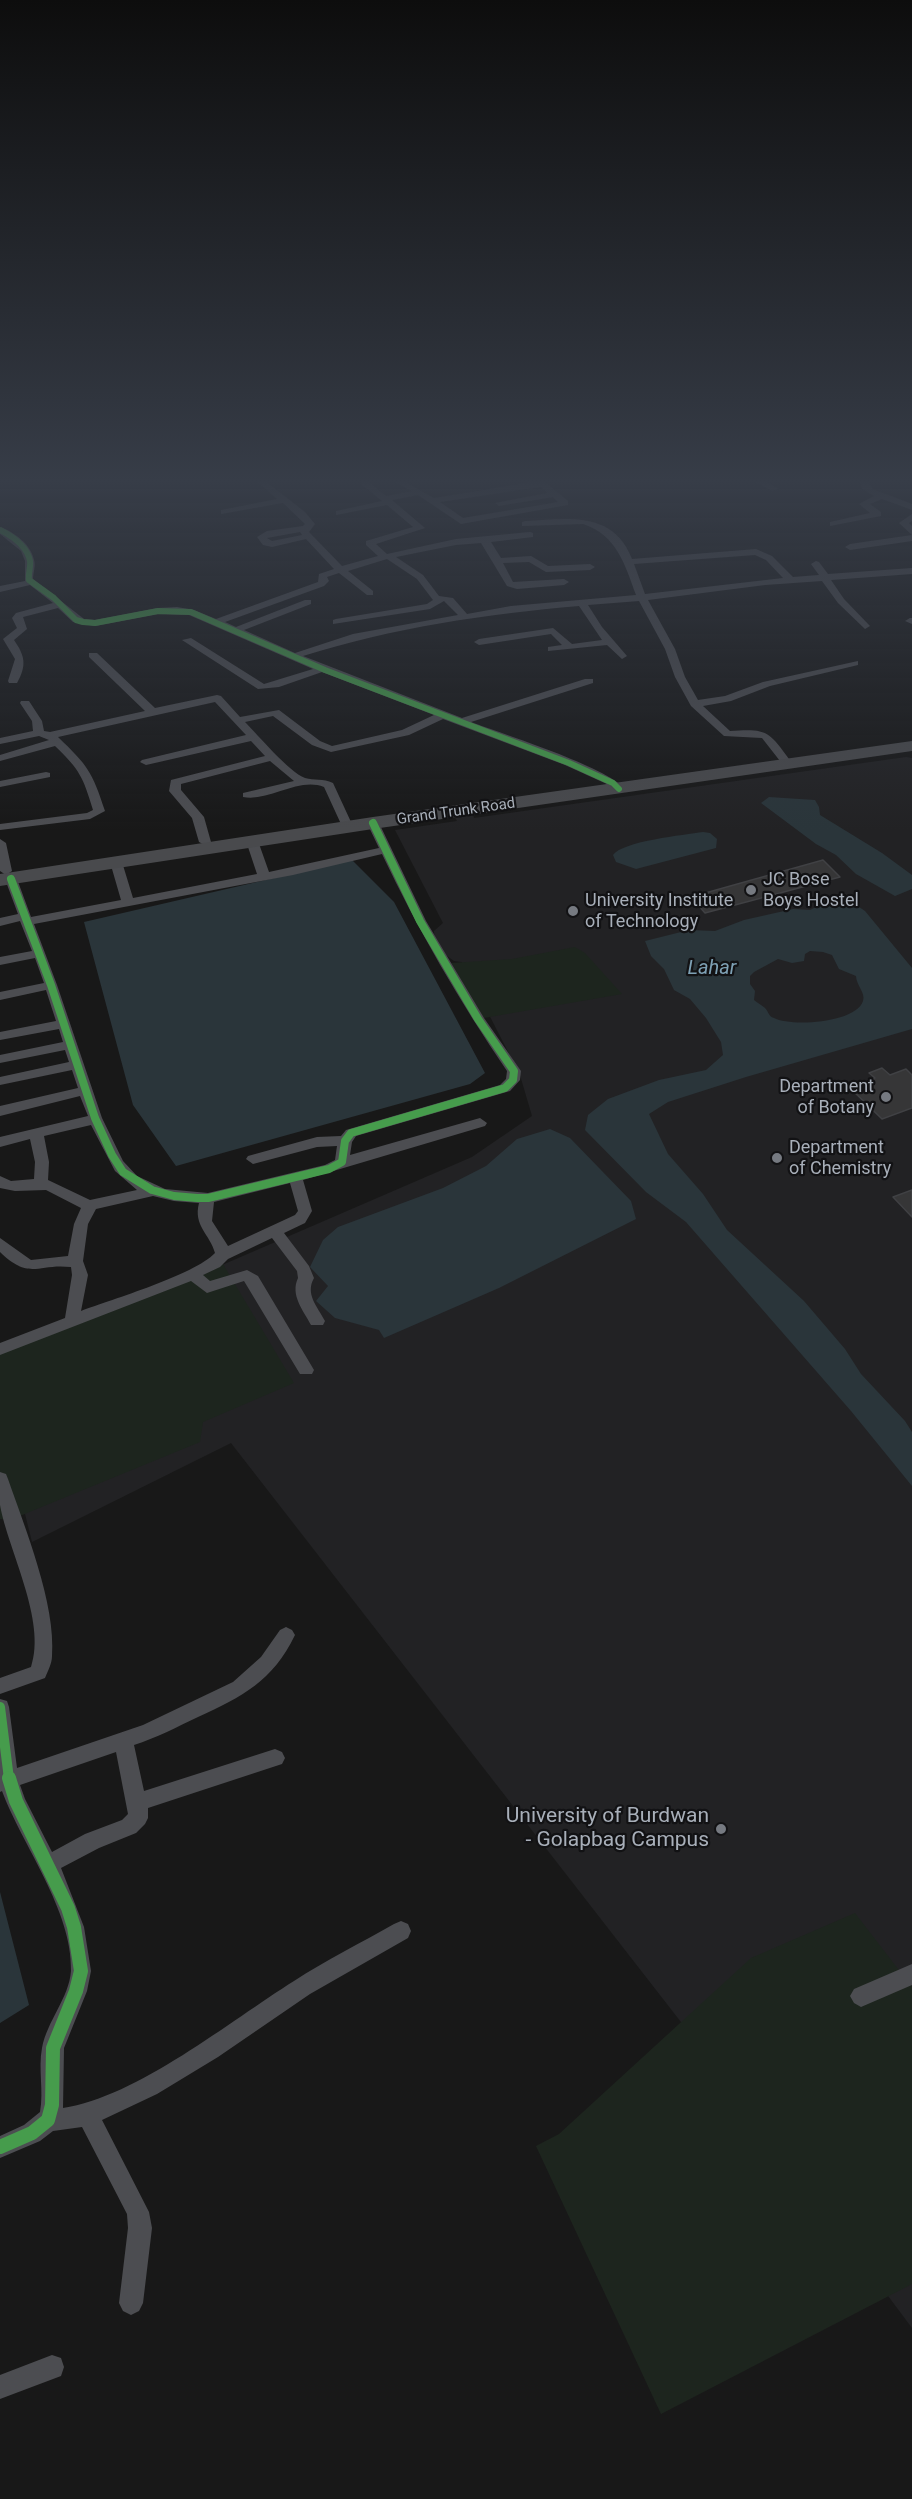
<!DOCTYPE html>
<style>
body{margin:0}
canvas{display:block;background:#181818}
</style>
<canvas width="912" height="2499"></canvas>
<script>
const c = document.querySelector('canvas').getContext('2d');
c.lineJoin = 'round';
function fill(path, color) { c.fillStyle = color; c.fill(path, 'evenodd'); }
function strokePath(path, color, width, dash) { c.strokeStyle = color; c.lineWidth = width; c.lineCap = dash ? 'butt' : 'round'; c.setLineDash(dash || []); c.stroke(path); }
function label(font, color, halo, rows, align = 'center') {
  c.font = font + ' Roboto,sans-serif'; c.lineWidth = 4.5; c.setLineDash([]); c.textBaseline = 'middle'; c.strokeStyle = halo; c.fillStyle = color; for (const [text, x, y, turn = 0] of rows) {
    c.save(); c.translate(x, y); c.rotate((+turn || 0) * Math.PI / 180); c.textAlign = isNaN(turn) ? turn : align; if (halo) c.strokeText(text, 0, 0); c.fillText(text, 0, 0); c.restore();
  }
}
fill(new Path2D(`
 M 906,757 L 912,758 L 912,2328 L 754,2116 L 231,1443 L 32,1542 L 0,1413 L 0,1361 L 472,1157 L 532,1116 L 520,1075 L 462,962 L 454,961 L 435,947 L 434,931 L 443,923 L 395,830 L 457,821 L 453,814 L 472,811 L 474,818 Z`), '#222224');
fill(new Path2D(`
 M 575,947 L 585,953 L 622,994 L 478,1019 L 451,963 L 512,959 Z
 M 220,1259 L 294,1383 L 203,1422 L 200,1442 L 10,1520 L 0,1519 L 0,1352 L 127,1296 Z
 M 855,1913 L 912,1987 L 912,2284 L 661,2414 L 536,2146 L 559,2134 L 751,1958 Z`), '#1d251e');
fill(new Path2D(`
 M 769,797 L 815,800 L 819,807 L 820,815 L 882,853 L 912,875 L 912,889 L 895,896 L 856,874 L 836,855 L 816,844 L 761,803 Z
 M 703,832 L 710,833 L 717,839 L 716,848 L 636,869 L 616,862 L 613,855 C 623,841 684,835 703,832 Z
 M 352,860 L 394,902 L 485,1073 L 470,1084 L 176,1166 L 133,1105 L 84,922 Z
 M 834,898 L 846,898 L 865,911 L 912,968 L 912,1029 L 746,1077 L 668,1102 L 649,1114 L 668,1154 L 703,1194 L 727,1230 L 804,1301 L 845,1349 L 861,1374 L 905,1421 L 912,1432 L 912,1486 L 851,1411 L 686,1222 L 646,1192 L 585,1130 L 588,1115 L 608,1099 L 659,1080 L 706,1070 L 723,1055 L 721,1042 L 706,1018 L 690,999 L 674,990 L 664,969 L 651,956 L 645,941 L 689,930 L 715,931 L 744,920 L 793,909 L 810,910 ZM 810,951 L 823,952 L 832,955 L 839,969 L 856,976 C 856,985 866,993 863,1001 C 856,1023 791,1027 774,1018 C 768,1016 769,1012 765,1008 C 762,1005 757,1003 754,1000 L 755,991 L 750,984 L 750,976 L 754,972 L 778,959 L 792,963 L 804,961 L 805,954 Z
 M 550,1129 L 570,1138 L 631,1201 L 636,1219 L 499,1288 L 384,1338 L 379,1330 L 335,1318 L 316,1301 L 328,1286 L 310,1267 L 323,1240 L 338,1227 L 443,1188 L 486,1166 L 517,1139 Z
 M 0,1892 L 29,2005 L 0,2023 Z`), '#2a353a');
const building = new Path2D(`
 M 823,860 L 840,877 L 705,913 L 691,897 Z
 M 882,1068 L 890,1075 L 906,1069 L 912,1075 L 912,1108 L 882,1119 L 849,1087 L 875,1078 L 869,1073 Z
 M 912,1190 L 912,1217 L 893,1197 Z`);
fill(building, '#363637');
strokePath(building, '#404144', 1.5);
fill(new Path2D(`
 M 255,480 L 264,480 L 305,512 L 315,524 L 309,532 L 342,566 L 378,556 L 366,545 L 366,541 L 413,527 L 387,505 L 336,515 L 336,511 L 382,501 L 362,485 L 362,481 L 368,481 L 386,496 L 411,491 L 392,480 L 402,480 L 434,498 L 543,480 L 568,501 L 568,505 L 461,524 L 418,495 L 392,500 L 425,528 L 376,544 L 387,554 L 456,539 L 530,532 L 533,533 L 533,537 L 491,542 L 501,558 L 531,556 L 548,566 L 590,564 L 595,567 L 590,570 L 546,572 L 529,562 L 503,563 L 513,582 L 564,579 L 569,582 L 564,585 L 517,589 L 507,586 L 481,543 L 456,545 L 396,557 L 423,575 L 439,596 L 453,598 L 467,614 L 511,606 L 636,595 C 625,565 617,535 583,524 L 522,526 L 522,522 L 525,521 C 567,519 613,510 632,559 L 756,549 L 772,556 L 793,577 L 819,575 L 811,564 L 816,561 L 819,562 L 828,574 L 912,568 L 912,574 L 831,580 L 844,599 L 870,626 L 865,629 L 838,603 L 822,581 L 765,585 L 648,600 L 675,649 L 685,677 L 698,700 L 725,696 L 763,682 L 858,661 L 858,665 L 770,686 L 731,701 L 703,706 L 730,731 C 766,729 768,730 789,759 L 788,761 L 780,761 L 762,738 L 724,736 L 691,706 L 675,677 L 665,649 L 639,601 L 588,605 L 602,627 L 627,656 L 622,659 L 607,645 L 548,651 L 548,647 L 562,645 L 551,634 L 479,645 L 474,642 L 479,639 L 553,628 L 572,644 L 602,640 L 579,606 C 486,614 392,628 303,656 L 462,718 L 585,679 L 593,679 L 593,683 L 471,722 C 503,734 607,767 625,789 L 623,791 L 615,791 L 609,785 L 565,765 L 443,719 L 409,735 L 331,752 L 312,745 L 273,716 L 245,722 C 258,735 289,772 305,778 C 314,781 323,778 333,783 L 351,822 L 349,824 L 341,824 L 324,787 C 298,777 269,802 243,797 L 243,793 L 294,781 L 270,761 L 181,784 L 181,790 L 204,817 L 211,842 L 205,845 L 199,842 L 192,818 L 169,791 L 171,780 L 265,756 L 251,741 L 146,765 L 140,762 L 142,760 L 246,735 L 215,702 L 58,737 C 88,766 92,771 105,811 L 90,819 L 0,830 L 0,824 L 87,813 L 93,810 C 83,777 80,770 55,746 L 0,761 L 0,755 L 49,740 L 39,736 L 0,744 L 0,738 L 33,731 L 32,721 L 20,703 L 21,701 L 29,701 L 42,721 L 44,731 L 50,732 L 145,711 L 89,657 L 89,653 L 97,653 L 155,708 L 217,695 L 221,696 L 240,717 L 279,710 L 320,741 L 332,746 L 402,730 L 434,715 L 322,672 L 279,687 L 258,689 L 182,640 L 191,638 L 264,684 L 313,669 L 189,615 L 158,614 L 95,626 L 73,622 L 58,608 L 23,617 L 27,629 L 14,640 C 25,656 27,665 17,683 L 9,683 L 8,681 L 15,659 L 3,639 L 17,628 L 12,618 L 16,613 L 53,603 L 30,585 L 0,592 L 0,586 L 25,581 L 25,561 L 21,551 L 0,534 L 0,527 C 14,532 31,544 34,560 C 36,566 33,572 33,579 L 84,619 L 95,620 L 158,608 L 177,607 L 194,610 L 216,619 L 318,582 L 319,574 L 334,569 L 306,539 L 272,547 L 263,545 L 257,537 L 267,531 L 303,526 L 305,524 L 283,503 L 221,514 L 221,510 L 277,499 ZM 541,487 L 547,493 L 495,503 L 499,506 L 553,497 L 558,502 L 463,518 L 440,502 ZM 300,532 L 302,535 L 272,541 L 267,538 ZM 755,555 L 766,560 L 783,578 L 645,594 L 634,564 ZM 387,559 L 417,579 L 433,600 L 427,604 L 336,619 L 333,620 L 333,624 L 430,609 L 444,601 L 458,615 L 353,634 L 295,653 L 244,630 L 311,604 L 311,600 L 305,600 L 236,627 L 225,622 L 324,586 L 329,581 L 327,577 L 339,573 L 367,595 L 373,595 L 373,591 L 348,571 Z
 M 752,480 L 763,480 L 779,489 L 772,491 Z
 M 859,480 L 867,480 L 873,489 L 912,504 L 912,510 L 882,499 L 870,504 L 881,512 L 881,516 L 830,526 L 830,522 L 870,513 L 859,504 L 874,496 L 862,489 Z
 M 912,514 L 912,521 L 909,523 L 912,526 L 912,535 L 899,523 Z
 M 912,535 L 912,541 L 850,550 L 845,547 L 850,544 Z
 M 910,618 L 912,618 L 912,624 L 905,621 Z
 M 46,772 L 50,773 L 50,777 L 0,787 L 0,781 Z
 M 373,820 L 379,823 L 426,921 L 484,1018 L 521,1071 L 520,1080 L 510,1091 L 356,1136 L 352,1142 L 350,1155 L 480,1118 L 487,1123 L 485,1126 L 303,1180 L 312,1211 L 305,1223 L 284,1233 L 309,1266 L 314,1278 C 305,1294 317,1306 325,1321 L 323,1325 L 311,1325 C 303,1310 290,1295 298,1278 L 297,1271 L 272,1238 L 228,1259 L 220,1267 L 203,1275 L 210,1281 L 247,1270 L 258,1276 L 314,1370 L 312,1374 L 300,1374 L 244,1281 L 207,1293 L 191,1281 L 0,1355 L 0,1343 L 65,1318 L 72,1275 L 71,1267 C 37,1263 30,1281 0,1252 L 0,1238 L 31,1260 L 68,1256 L 74,1224 L 81,1208 L 46,1190 L 15,1191 L 0,1188 L 0,1176 L 11,1181 L 34,1179 L 35,1162 L 30,1139 L 0,1147 L 0,1137 L 88,1116 L 80,1096 L 0,1116 L 0,1106 L 78,1088 L 72,1070 L 0,1085 L 0,1077 L 69,1062 L 65,1050 L 0,1063 L 0,1055 L 63,1042 L 59,1029 L 0,1040 L 0,1032 L 56,1021 L 46,990 L 0,1000 L 0,992 L 44,983 L 35,958 L 0,965 L 0,957 L 32,951 L 20,921 L 0,926 L 0,918 L 18,914 L 5,879 L 7,876 L 11,875 L 17,879 L 31,917 L 121,900 L 110,862 L 112,859 L 116,858 L 122,862 L 133,898 L 257,874 L 246,841 L 252,838 L 258,841 L 269,872 L 379,848 L 367,823 ZM 382,854 C 418,930 460,1002 507,1071 L 506,1079 L 500,1085 L 346,1130 L 341,1136 L 317,1137 L 248,1156 L 246,1159 L 253,1164 L 317,1147 L 337,1146 L 335,1160 L 325,1165 L 208,1193 L 165,1189 L 137,1176 L 123,1161 L 102,1118 L 57,985 L 34,924 L 293,875 ZM 91,1125 L 115,1171 L 137,1190 L 90,1200 L 48,1180 L 49,1162 L 44,1136 ZM 290,1183 L 298,1211 L 295,1215 L 228,1246 L 212,1221 L 214,1202 ZM 153,1196 L 174,1201 L 199,1203 C 193,1226 210,1234 215,1253 C 194,1275 113,1299 81,1311 L 88,1275 L 83,1261 L 88,1224 L 96,1209 Z
 M 0,839 L 6,843 L 12,871 L 6,875 L 0,871 Z
 M 0,1472 L 6,1474 L 8,1479 C 25,1528 56,1604 52,1656 C 52,1663 48,1671 45,1678 L 0,1694 L 0,1678 L 31,1667 C 47,1621 8,1550 0,1505 C 0,1495 0,1483 0,1472 Z
 M 286,1627 L 292,1630 L 295,1635 C 272,1682 243,1696 198,1717 C 177,1727 156,1738 134,1745 L 144,1791 L 275,1749 L 282,1752 L 285,1758 L 282,1764 L 148,1808 L 148,1818 L 145,1824 L 136,1833 L 99,1848 L 61,1868 L 84,1927 L 91,1971 L 87,1991 L 64,2048 L 63,2108 C 137,2097 230,2021 294,1981 C 326,1960 361,1943 394,1924 L 401,1921 L 408,1924 L 411,1931 L 408,1938 L 310,1994 L 218,2057 L 157,2094 L 102,2120 L 149,2212 L 152,2228 L 143,2303 L 139,2311 L 131,2315 L 123,2311 L 119,2303 L 128,2228 L 127,2214 L 82,2127 L 53,2131 L 40,2141 L 0,2158 L 0,2136 L 24,2125 L 40,2112 C 44,2091 38,2069 42,2048 C 47,2021 69,1998 71,1971 C 73,1911 22,1845 2,1791 L 0,1792 L 0,1699 L 7,1701 L 9,1707 L 17,1768 L 143,1725 L 233,1682 L 261,1657 L 280,1630 ZM 116,1752 L 128,1814 L 122,1820 L 85,1834 L 52,1852 L 25,1799 L 20,1785 Z
 M 912,1964 L 912,1985 L 861,2007 L 854,2003 L 850,1996 L 854,1989 Z
 M 52,2355 L 61,2358 L 64,2367 L 61,2376 L 0,2399 L 0,2375 Z`), '#4c4d51');
fill(new Path2D(`
 M 912,741 L 912,751 L 373,829 L 0,886 L 0,874 L 373,817 Z`), '#494a4d');
strokePath(new Path2D(`
 M 0,530 C 12,536 27,546 30,561 C 31,567 28,573 29,580 L 54,598 L 76,620 L 83,622 L 95,623 L 158,611 L 191,612 L 325,670 L 569,763 L 613,783 L 619,789`), '#469c4c', 6);
strokePath(new Path2D(`
 M 11,879 L 51,985 L 95,1118 L 112,1155 L 123,1172 L 152,1190 L 174,1196 L 197,1198 L 208,1198 L 329,1169 L 342,1162 L 345,1141 L 351,1133 L 505,1088 L 513,1080 L 514,1071 L 478,1019 L 420,921 L 373,823`), '#469c4c', 8);
strokePath(new Path2D(`
 M 0,1707 L 9,1779`), '#469c4c', 10);
strokePath(new Path2D(`
 M 0,2147 L 32,2133 L 48,2120 L 52,2105 L 53,2048 L 76,1991 L 81,1971 L 74,1927 L 68,1908 L 16,1801 L 9,1778`), '#469c4c', 14);
const sky = c.createLinearGradient(0, 0, 0, 830);
sky.addColorStop(0, '#0d0d0d');
sky.addColorStop(0.58, '#373d48');
sky.addColorStop(1, '#373d4800');
c.fillStyle = sky;
c.fillRect(0, 0, 912, 830);
for (const [x, y, r, color] of [
 [751,890,6,"#767a81"],
 [573,911,6,"#767a81"],
 [886,1097,6,"#767a81"],
 [777,1158,6,"#767a81"],
 [721,1829,6,"#767a81"]
]) { const dot = new Path2D(); dot.arc(x, y, r, 0, 2 * Math.PI); c.fillStyle = color; c.fill(dot); strokePath(dot, '#121214', 2); }
label('15px', '#a8afb9', '#121214', [
 ["Grand Trunk Road",456,812,-8]
]);
label('18px', '#a8afb9', '#121214', [
 ["JC Bose",763,880],
 ["Boys Hostel",763,901],
 ["University Institute",585,901],
 ["of Technology",585,922],
 ["Department",874,1087,"right"],
 ["of Botany",874,1108,"right"],
 ["Department",789,1148],
 ["of Chemistry",789,1169]
], 'left');
label('italic 20px', '#7ea1b5', '#121214', [
 ["Lahar",712,969]
]);
label('21px', '#a8afb9', '#121214', [
 ["University of Burdwan",709,1817],
 ["- Golapbag Campus",709,1841]
], 'right');
</script>
